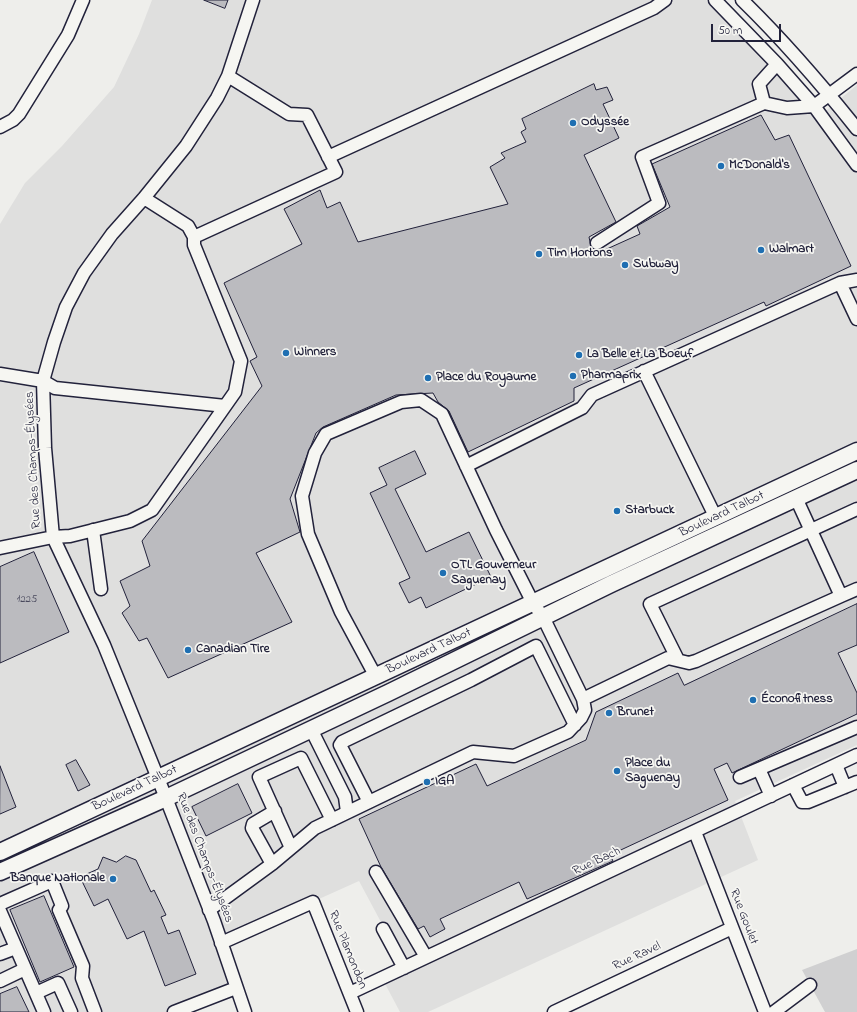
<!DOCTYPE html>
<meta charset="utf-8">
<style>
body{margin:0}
#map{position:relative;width:857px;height:1012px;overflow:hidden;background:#eeeeeb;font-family:"Indie Flower",sans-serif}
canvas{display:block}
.scale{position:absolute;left:711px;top:24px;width:70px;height:18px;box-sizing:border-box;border:2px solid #22223b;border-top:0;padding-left:5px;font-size:12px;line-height:14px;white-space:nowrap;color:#22223b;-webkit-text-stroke:3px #f6f6f2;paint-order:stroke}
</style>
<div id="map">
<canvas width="857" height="1012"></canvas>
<div class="scale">50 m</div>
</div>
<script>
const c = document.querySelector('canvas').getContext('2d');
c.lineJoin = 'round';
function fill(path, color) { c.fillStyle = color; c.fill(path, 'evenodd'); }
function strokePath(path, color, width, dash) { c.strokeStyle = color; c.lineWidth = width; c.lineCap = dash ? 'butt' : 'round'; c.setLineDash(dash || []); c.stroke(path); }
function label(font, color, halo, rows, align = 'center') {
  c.font = font + ' "Indie Flower",sans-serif'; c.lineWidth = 3.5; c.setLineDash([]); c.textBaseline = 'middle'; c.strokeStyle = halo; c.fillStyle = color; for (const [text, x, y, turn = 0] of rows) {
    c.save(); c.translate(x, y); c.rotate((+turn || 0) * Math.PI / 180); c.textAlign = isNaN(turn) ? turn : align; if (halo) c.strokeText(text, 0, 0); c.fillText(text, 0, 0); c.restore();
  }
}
fill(new Path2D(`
 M 152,0 L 706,0 L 764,57 L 816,119 L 857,85 L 857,745 L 735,801 L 758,860 L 428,1012 L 400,1012 L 382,978 L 405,967 L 359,881 L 221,943 L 236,988 L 174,1012 L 0,1012 L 0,224 L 25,183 L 62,146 L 114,87 L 139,34 Z`), '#dfdfde');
fill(new Path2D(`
 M 857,949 L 857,1012 L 825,1012 L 802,970 Z`), '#d0d0d1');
const building = new Path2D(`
 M 204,0 L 228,0 L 225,8 Z
 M 594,84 L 596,90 L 607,87 L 613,100 L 603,104 L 619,138 L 584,155 L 616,222 L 589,237 L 591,247 L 598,253 L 640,234 L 637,226 L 670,207 L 652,164 L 761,115 L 775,140 L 789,135 L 851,266 L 766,306 L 764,302 L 574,388 L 574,401 L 468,452 L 449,411 L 438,402 L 433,393 L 396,395 L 323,427 L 316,433 L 290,499 L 300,532 L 256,553 L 292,622 L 168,678 L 147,638 L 139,641 L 122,613 L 130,606 L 120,581 L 150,566 L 142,541 L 262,386 L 250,361 L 257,357 L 224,283 L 302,244 L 284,209 L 320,190 L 327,208 L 340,202 L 358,242 L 508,204 L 490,167 L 505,158 L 501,153 L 526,142 L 521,132 L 526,129 L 522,119 Z
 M 415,451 L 426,474 L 395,489 L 426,552 L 469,532 L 491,577 L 426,608 L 421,597 L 409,603 L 399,583 L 410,578 L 370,493 L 387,485 L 379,468 Z
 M 34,552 L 69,632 L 0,663 L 0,567 Z
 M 857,604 L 857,645 L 838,653 L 857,693 L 857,714 L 732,773 L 727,763 L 714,769 L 728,800 L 610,855 L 613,861 L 527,899 L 519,882 L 440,919 L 445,929 L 430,937 L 424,926 L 418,929 L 381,867 L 359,819 L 476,764 L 487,786 L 586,740 L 596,712 L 678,673 L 684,685 Z
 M 76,760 L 90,785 L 78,791 L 66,765 Z
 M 0,766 L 16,807 L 0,814 Z
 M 238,784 L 252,813 L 206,836 L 192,807 Z
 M 126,856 L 136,860 L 151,892 L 154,890 L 166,915 L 161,917 L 168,934 L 179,930 L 196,974 L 165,986 L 144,931 L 127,939 L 108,899 L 94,906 L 80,877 L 98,869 L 103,857 L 116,862 Z
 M 44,896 L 74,967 L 40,982 L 10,910 Z
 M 17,987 L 29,1012 L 0,1012 L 0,994 Z`);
fill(building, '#bbbbbf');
strokePath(building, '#22223b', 1);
const minor = new Path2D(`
 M 715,0 L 777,64 L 814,106 L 857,165
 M 742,0 C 783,40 821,84 857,129
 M 764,103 L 759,84 L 777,64
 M 814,106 L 857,74
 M 0,127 L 13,120 L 19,114 L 68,35 L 83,0
 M 328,157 L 654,8 L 665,0
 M 144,198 L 188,226 L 194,237 L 336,172 L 307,115 L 289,114 L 228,76
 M 597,243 L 659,203 L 642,157 L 764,103 L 787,108 L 814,106
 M 840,283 L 857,319
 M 644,371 L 716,518
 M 0,374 L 43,381 L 55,388 L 225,406
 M 466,466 L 582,408 L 592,395 L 840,283 L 857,280
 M 93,530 L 101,589
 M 0,548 L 53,537 L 70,536 L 130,521 L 152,510 L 235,392 L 241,361 L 194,245 L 194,237
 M 841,596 L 857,589
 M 678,660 L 650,604 L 857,509
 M 583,699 L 668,658 L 689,663 L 696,661 L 841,596 L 796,498
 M 311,729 L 345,797 L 347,812
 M 836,765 L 845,787
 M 759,769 L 771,796
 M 740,777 L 857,727
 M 793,785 L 802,802 L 808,802 L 857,782
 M 369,802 L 340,745 L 342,742 L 471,680 L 536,646 L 575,725
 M 695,832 L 765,1012
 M 291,848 L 259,777 L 301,758 L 332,820
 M 272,864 L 252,828 L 253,824 L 275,811
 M 376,872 L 426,957
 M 0,904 L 52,881 L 62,906 L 59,910 L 83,966 L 82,978 L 95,1012
 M 209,910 L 272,864 L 315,828 L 369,802 L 473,752 L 514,756 L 568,732 L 581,718 L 585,710 L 583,699 L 543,617 L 533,603 L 496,530 L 442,414 L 421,400 L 401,402 L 326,434 L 315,453 L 302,496 L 308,534 L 341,612 L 376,677
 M 0,911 L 44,1012
 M 383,929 L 404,968
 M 221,943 L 313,902 L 357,1012
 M 0,954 L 16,948
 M 0,981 L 25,969
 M 36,993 L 58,983 L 71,1012
 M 350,993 L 857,755
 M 174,1012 L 236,988
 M 245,1012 L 214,921 L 166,798 L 104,645 L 53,537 L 45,448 L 43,381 L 54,342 L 66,307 L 84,273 L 112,234 L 144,198 L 186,146 L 217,98 L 228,76 L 253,0
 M 554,1012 L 732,928
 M 774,1012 L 810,985`);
const major = new Path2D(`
 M 0,852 L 857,451
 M 0,872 L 166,798 L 388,693 L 611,584 L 857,470`);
strokePath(minor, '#22223b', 15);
strokePath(major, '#22223b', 19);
strokePath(minor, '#f6f6f2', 12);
strokePath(major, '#f6f6f2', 16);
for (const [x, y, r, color] of [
 [573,123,4,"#1f6fb2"],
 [721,166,4,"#1f6fb2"],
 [761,250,4,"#1f6fb2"],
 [539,254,4,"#1f6fb2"],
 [625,265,4,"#1f6fb2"],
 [286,353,4,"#1f6fb2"],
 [579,355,4,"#1f6fb2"],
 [573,376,4,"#1f6fb2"],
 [428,378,4,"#1f6fb2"],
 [617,511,4,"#1f6fb2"],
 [443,573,4,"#1f6fb2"],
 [188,650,4,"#1f6fb2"],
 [753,700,4,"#1f6fb2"],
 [609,713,4,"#1f6fb2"],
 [617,771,4,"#1f6fb2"],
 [427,782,4,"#1f6fb2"],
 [113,879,4,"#1f6fb2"]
]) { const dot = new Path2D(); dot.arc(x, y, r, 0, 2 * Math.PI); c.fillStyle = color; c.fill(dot); strokePath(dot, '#f6f6f2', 1.5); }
label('11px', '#48485c', null, [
 ["1225",27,600]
]);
label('bold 13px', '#22223b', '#f6f6f2', [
 ["Odyssée",581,123],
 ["McDonald's",729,166],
 ["Walmart",769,250],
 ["Tim Hortons",547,254],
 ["Subway",633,265],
 ["Winners",294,353],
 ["La Belle et La Boeuf",587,355],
 ["Pharmaprix",581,376],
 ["Place du Royaume",436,378],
 ["Starbuck",625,511],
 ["OTL Gouverneur",451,566],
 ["Saguenay",451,581],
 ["Canadian Tire",196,650],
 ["Éconofitness",761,700],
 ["Brunet",617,713],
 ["Place du",625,764],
 ["Saguenay",625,779],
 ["IGA",435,782],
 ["Banque Nationale",105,879,"right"]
], 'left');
label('13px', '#22223b', '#f6f6f2', [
 ["Rue des Champs-Élysées",34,460,-93],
 ["Boulevard Talbot",722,515,-25],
 ["Boulevard Talbot",429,652,-25],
 ["Boulevard Talbot",135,789,-25],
 ["Rue des Champs-Élysées",204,858,69],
 ["Rue Bach",597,862,-25],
 ["Rue Goulet",743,917,69],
 ["Rue Plamondon",347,950,68],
 ["Rue Ravel",637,957,-25]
]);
</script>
